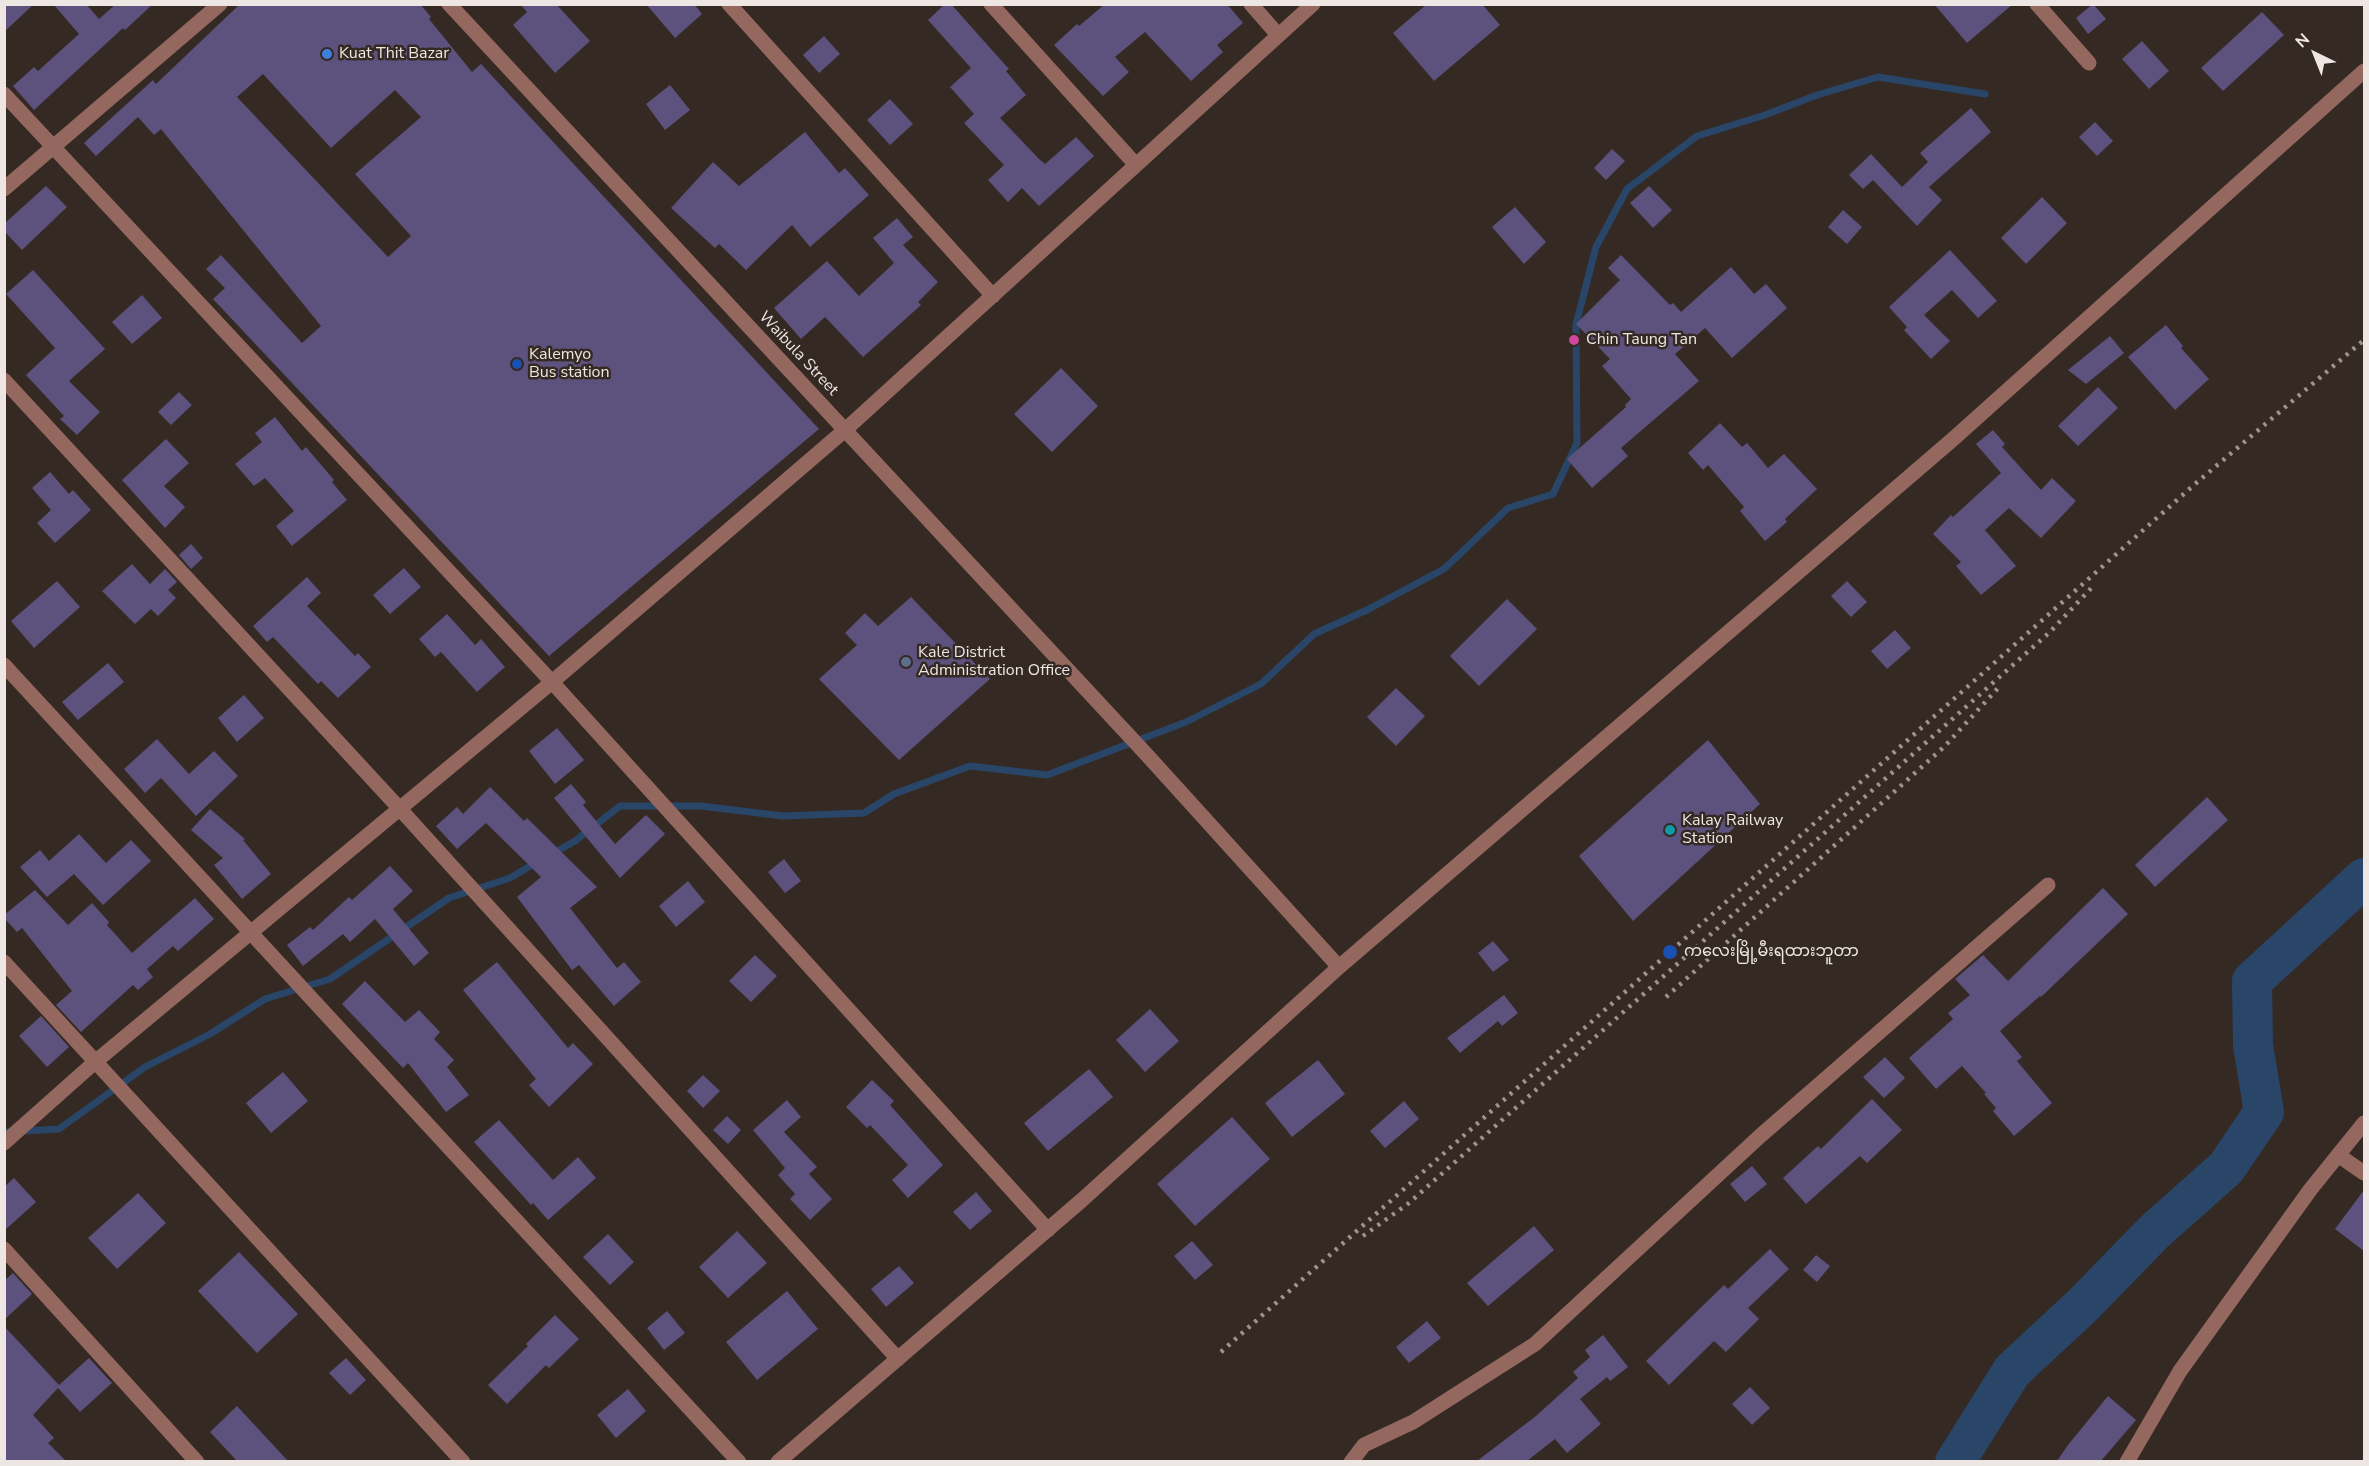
<!DOCTYPE html>
<meta charset="utf-8">
<style>
body{margin:0}
#map{position:relative;width:2369px;height:1466px;overflow:hidden;background:#342923;font-family:"Nunito Sans",sans-serif}
canvas{display:block}
.frame{position:absolute;inset:0;border:6px solid #ede6e2;pointer-events:none}
.north{position:absolute;left:2285px;top:24px;width:60px;height:60px;-webkit-text-stroke:4px #342923;paint-order:stroke;rotate:317deg;font-size:16px;font-weight:700;line-height:24px;text-align:center;color:#ede6e2}
.north::after{content:'';display:block;margin:auto;width:21px;height:27px;background:#ede6e2;clip-path:polygon(50% 0,100% 100%,50% 72%,0 100%)}
</style>
<div id="map">
<canvas width="2369" height="1466"></canvas>
<div class="frame"></div>
<div class="north">N</div>
</div>
<script>
const c = document.querySelector('canvas').getContext('2d');
c.lineJoin = 'round';
function strokePath(path, color, width, dash) { c.strokeStyle = color; c.lineWidth = width; c.lineCap = dash ? 'butt' : 'round'; c.setLineDash(dash || []); c.stroke(path); }
function fill(path, color) { c.fillStyle = color; c.fill(path, 'evenodd'); }
function label(font, color, halo, rows, align = 'center') {
  c.font = font + ' "Nunito Sans","Noto Sans Myanmar",sans-serif'; c.lineWidth = 5; c.setLineDash([]); c.textBaseline = 'middle'; c.strokeStyle = halo; c.fillStyle = color; for (const [text, x, y, turn = 0] of rows) {
    c.save(); c.translate(x, y); c.rotate((+turn || 0) * Math.PI / 180); c.textAlign = isNaN(turn) ? turn : align; if (halo) c.strokeText(text, 0, 0); c.fillText(text, 0, 0); c.restore();
  }
}
strokePath(new Path2D(`
 M 552,854 L 575,841 L 620,806 L 701,806 L 783,816 L 864,813 L 894,794 L 970,766 L 1047,775 L 1186,722 L 1261,684 L 1314,634 L 1367,610 L 1444,569 L 1508,508 L 1553,494 L 1577,443 L 1576,324 L 1596,247 L 1627,189 L 1697,136 L 1765,115 L 1817,95 L 1878,77 L 1985,94
 M 4,1132 L 59,1129 L 145,1067 L 210,1034 L 265,999 L 330,979 L 449,898 L 510,878 L 537,862`), '#294669', 7);
strokePath(new Path2D(`
 M 1955,1462 L 2012,1371 L 2084,1304 L 2154,1232 L 2226,1168 L 2264,1112 L 2253,1045 L 2252,981 L 2364,878`), '#294669', 40);
fill(new Path2D(`
 M 4,4 L 34,4 L 4,32 Z
 M 53,4 L 86,4 L 99,19 L 116,4 L 153,4 L 125,30 L 123,28 L 34,110 L 13,86 L 34,67 L 38,71 L 79,34 Z
 M 240,4 L 420,4 L 431,17 L 429,19 L 472,72 L 481,64 L 819,429 L 549,656 L 213,299 L 225,288 L 206,269 L 221,255 L 302,343 L 321,326 L 161,129 L 154,135 L 138,117 L 96,156 L 84,143 L 153,80 L 156,84 ZM 263,74 L 331,148 L 395,90 L 421,117 L 355,174 L 411,236 L 388,257 L 237,97 Z
 M 520,4 L 556,4 L 590,41 L 555,73 L 513,25 L 527,12 Z
 M 646,4 L 694,4 L 702,14 L 675,38 Z
 M 945,4 L 951,4 L 991,49 L 1009,69 L 1006,71 L 1026,95 L 1000,118 L 1039,159 L 1045,164 L 1076,137 L 1094,156 L 1039,206 L 1022,188 L 1008,202 L 988,180 L 1004,165 L 964,123 L 974,114 L 950,87 L 971,68 L 928,20 Z
 M 1105,4 L 1227,4 L 1243,23 L 1217,45 L 1223,52 L 1191,81 L 1145,32 L 1115,57 L 1129,72 L 1103,96 L 1054,45 L 1077,24 L 1079,26 Z
 M 1427,4 L 1482,4 L 1500,25 L 1434,81 L 1393,33 Z
 M 1934,4 L 2013,4 L 1967,43 Z
 M 2093,4 L 2106,19 L 2088,34 L 2076,18 Z
 M 2262,12 L 2284,35 L 2223,91 L 2201,68 Z
 M 824,36 L 840,54 L 819,73 L 803,55 Z
 M 2142,41 L 2169,71 L 2149,89 L 2122,59 Z
 M 670,85 L 690,110 L 665,130 L 646,104 Z
 M 890,99 L 913,124 L 890,145 L 867,120 Z
 M 1971,108 L 1991,132 L 1929,187 L 1942,200 L 1917,226 L 1873,180 L 1863,189 L 1849,175 L 1871,154 L 1902,187 L 1928,162 L 1920,153 Z
 M 2095,122 L 2113,141 L 2097,156 L 2079,137 Z
 M 805,132 L 839,173 L 845,168 L 869,195 L 810,247 L 792,225 L 746,270 L 719,244 L 715,248 L 671,208 L 713,162 L 739,186 Z
 M 1612,149 L 1625,161 L 1606,180 L 1594,168 Z
 M 46,186 L 67,207 L 22,250 L 4,231 L 4,224 Z
 M 1649,186 L 1672,210 L 1653,228 L 1630,203 Z
 M 2042,197 L 2067,223 L 2026,264 L 2001,238 Z
 M 1515,207 L 1546,242 L 1524,264 L 1492,227 Z
 M 1843,210 L 1862,227 L 1847,244 L 1828,227 Z
 M 897,218 L 913,237 L 903,245 L 938,282 L 918,302 L 921,305 L 863,357 L 825,317 L 801,339 L 774,308 L 827,261 L 859,296 L 894,263 L 873,238 Z
 M 1950,250 L 1997,301 L 1978,318 L 1952,290 L 1924,315 L 1950,341 L 1931,359 L 1904,330 L 1907,327 L 1889,307 Z
 M 1621,255 L 1670,305 L 1673,303 L 1681,312 L 1731,267 L 1754,294 L 1766,284 L 1787,308 L 1732,358 L 1705,328 L 1675,354 L 1699,381 L 1621,448 L 1628,456 L 1592,488 L 1567,459 L 1626,407 L 1625,405 L 1631,399 L 1602,366 L 1610,359 L 1576,324 L 1620,280 L 1608,268 Z
 M 33,270 L 105,349 L 69,381 L 100,412 L 77,435 L 60,419 L 64,416 L 26,375 L 55,348 L 6,294 Z
 M 142,295 L 162,318 L 132,344 L 112,322 Z
 M 2166,325 L 2183,346 L 2181,348 L 2209,379 L 2175,410 L 2128,357 Z
 M 2110,336 L 2124,353 L 2086,384 L 2068,370 Z
 M 1061,368 L 1098,406 L 1052,452 L 1014,414 Z
 M 2098,387 L 2118,408 L 2078,446 L 2058,426 Z
 M 179,392 L 192,405 L 171,425 L 158,412 Z
 M 275,417 L 302,451 L 306,447 L 334,480 L 332,482 L 347,500 L 292,546 L 276,526 L 294,511 L 265,478 L 254,486 L 235,464 L 262,442 L 255,433 Z
 M 1720,423 L 1742,447 L 1747,443 L 1768,468 L 1784,454 L 1817,489 L 1785,519 L 1787,522 L 1765,541 L 1740,511 L 1744,507 L 1708,465 L 1703,470 L 1688,453 Z
 M 1993,430 L 2005,444 L 2002,447 L 2041,490 L 2052,478 L 2076,501 L 2041,538 L 2009,508 L 1985,530 L 2016,566 L 1981,595 L 1956,566 L 1961,562 L 1933,534 L 1951,515 L 1953,517 L 2001,473 L 1976,444 Z
 M 166,439 L 189,463 L 164,486 L 185,507 L 165,528 L 122,480 Z
 M 50,472 L 69,494 L 73,490 L 91,510 L 55,543 L 37,523 L 51,510 L 32,488 Z
 M 191,544 L 203,558 L 191,569 L 179,555 Z
 M 132,564 L 150,584 L 165,569 L 177,582 L 168,590 L 176,598 L 158,616 L 151,609 L 135,624 L 102,591 Z
 M 404,568 L 421,587 L 390,614 L 373,595 Z
 M 307,577 L 321,593 L 307,606 L 355,656 L 358,653 L 371,667 L 338,698 L 321,681 L 318,684 L 273,637 L 267,642 L 253,626 Z
 M 57,581 L 80,607 L 34,648 L 11,621 Z
 M 1847,581 L 1867,602 L 1851,617 L 1831,596 Z
 M 911,597 L 990,679 L 899,760 L 819,679 L 857,645 L 845,633 L 865,613 L 878,626 Z
 M 1507,599 L 1537,629 L 1479,686 L 1450,656 Z
 M 447,614 L 475,645 L 481,639 L 505,667 L 477,692 L 441,652 L 435,657 L 419,639 Z
 M 1895,630 L 1911,648 L 1887,669 L 1871,651 Z
 M 108,663 L 124,682 L 78,720 L 62,702 Z
 M 1396,688 L 1425,716 L 1396,746 L 1367,717 Z
 M 244,695 L 264,718 L 237,742 L 218,718 Z
 M 557,728 L 584,760 L 555,784 L 529,751 Z
 M 157,739 L 189,774 L 214,751 L 238,776 L 196,816 L 161,778 L 145,793 L 124,769 Z
 M 1708,740 L 1760,804 L 1633,921 L 1579,856 Z
 M 571,784 L 586,802 L 583,805 L 615,844 L 646,815 L 665,834 L 620,878 L 554,798 Z
 M 490,787 L 524,821 L 527,818 L 597,887 L 570,908 L 617,968 L 624,962 L 641,982 L 614,1006 L 579,965 L 572,970 L 517,897 L 541,877 L 486,823 L 457,849 L 436,826 L 457,807 L 463,814 Z
 M 2207,797 L 2228,820 L 2155,887 L 2135,865 Z
 M 210,809 L 245,839 L 243,840 L 271,874 L 242,899 L 214,865 L 223,858 L 191,830 Z
 M 79,834 L 106,863 L 131,840 L 151,861 L 103,905 L 74,874 L 47,897 L 20,867 L 40,850 L 49,861 Z
 M 784,859 L 801,881 L 785,893 L 768,872 Z
 M 390,866 L 413,891 L 393,909 L 429,953 L 414,966 L 375,919 L 350,942 L 343,934 L 303,966 L 287,945 L 310,927 L 313,930 L 349,897 L 352,900 Z
 M 688,881 L 705,902 L 676,927 L 659,906 Z
 M 2103,888 L 2128,914 L 2041,997 L 2040,996 L 2000,1031 L 2022,1057 L 2017,1061 L 2052,1103 L 2014,1136 L 1993,1111 L 1996,1108 L 1984,1094 L 1986,1093 L 1962,1066 L 1936,1089 L 1909,1058 L 1953,1019 L 1948,1013 L 1970,995 L 1955,979 L 1983,955 L 2008,981 Z
 M 35,890 L 68,925 L 92,903 L 109,922 L 107,925 L 132,953 L 195,898 L 214,919 L 178,951 L 173,946 L 147,969 L 153,977 L 138,990 L 133,985 L 81,1032 L 56,1005 L 72,991 L 22,928 L 17,932 L 4,918 L 4,915 Z
 M 1493,941 L 1509,960 L 1493,972 L 1478,953 Z
 M 755,955 L 777,976 L 751,1002 L 729,981 Z
 M 497,962 L 568,1048 L 573,1043 L 593,1064 L 549,1107 L 529,1085 L 536,1079 L 463,990 Z
 M 365,981 L 405,1022 L 419,1010 L 440,1032 L 434,1039 L 454,1060 L 447,1067 L 469,1095 L 446,1112 L 408,1063 L 403,1068 L 342,1004 Z
 M 1504,995 L 1518,1013 L 1502,1026 L 1498,1021 L 1460,1053 L 1447,1038 Z
 M 1150,1009 L 1179,1041 L 1145,1072 L 1116,1040 Z
 M 41,1016 L 69,1047 L 47,1067 L 19,1036 Z
 M 1885,1057 L 1905,1078 L 1884,1098 L 1863,1077 Z
 M 1318,1060 L 1345,1094 L 1292,1137 L 1265,1103 Z
 M 1089,1069 L 1113,1097 L 1048,1151 L 1024,1123 Z
 M 283,1072 L 308,1101 L 271,1133 L 246,1103 Z
 M 703,1075 L 720,1091 L 703,1108 L 687,1091 Z
 M 872,1080 L 894,1101 L 890,1105 L 943,1165 L 908,1198 L 892,1180 L 908,1165 L 870,1125 L 867,1128 L 846,1107 Z
 M 1872,1099 L 1902,1130 L 1867,1163 L 1860,1156 L 1806,1204 L 1783,1178 L 1818,1146 L 1821,1149 Z
 M 787,1100 L 801,1117 L 784,1132 L 817,1167 L 809,1174 L 832,1199 L 810,1220 L 790,1199 L 795,1194 L 778,1175 L 785,1168 L 753,1130 Z
 M 1404,1101 L 1419,1119 L 1385,1148 L 1370,1131 Z
 M 727,1116 L 741,1130 L 728,1144 L 713,1130 Z
 M 1232,1117 L 1270,1159 L 1195,1226 L 1157,1184 Z
 M 499,1120 L 553,1180 L 578,1157 L 596,1178 L 548,1220 L 533,1203 L 531,1205 L 474,1142 Z
 M 1752,1166 L 1767,1184 L 1745,1202 L 1730,1184 Z
 M 14,1178 L 36,1202 L 4,1231 L 4,1187 Z
 M 2364,1190 L 2364,1251 L 2335,1229 Z
 M 976,1192 L 992,1211 L 970,1230 L 953,1212 Z
 M 138,1193 L 166,1223 L 117,1269 L 88,1238 Z
 M 1534,1226 L 1554,1250 L 1488,1306 L 1467,1283 Z
 M 737,1231 L 767,1263 L 728,1298 L 699,1267 Z
 M 608,1234 L 634,1262 L 610,1285 L 583,1257 Z
 M 1192,1241 L 1213,1265 L 1195,1280 L 1174,1256 Z
 M 1770,1249 L 1789,1269 L 1748,1308 L 1759,1319 L 1726,1352 L 1714,1341 L 1669,1385 L 1646,1361 L 1724,1285 L 1728,1289 Z
 M 239,1252 L 298,1314 L 257,1353 L 198,1291 Z
 M 1816,1255 L 1830,1266 L 1817,1282 L 1803,1270 Z
 M 899,1266 L 914,1283 L 886,1307 L 871,1289 Z
 M 13,1273 L 32,1294 L 4,1320 L 4,1281 Z
 M 787,1291 L 818,1329 L 757,1380 L 726,1342 Z
 M 667,1311 L 685,1333 L 664,1350 L 647,1328 Z
 M 555,1315 L 579,1339 L 549,1368 L 546,1365 L 507,1404 L 488,1385 L 528,1346 L 526,1344 Z
 M 1427,1321 L 1441,1338 L 1409,1363 L 1396,1347 Z
 M 4,1326 L 59,1385 L 89,1358 L 112,1383 L 80,1412 L 58,1388 L 33,1415 L 54,1438 L 48,1443 L 66,1461 L 4,1461 Z
 M 1603,1335 L 1628,1367 L 1610,1381 L 1607,1377 L 1580,1399 L 1601,1424 L 1567,1453 L 1555,1439 L 1527,1461 L 1477,1461 L 1536,1416 L 1578,1378 L 1573,1372 L 1590,1357 L 1585,1350 Z
 M 346,1358 L 366,1380 L 350,1395 L 329,1373 Z
 M 1750,1387 L 1770,1408 L 1752,1425 L 1732,1404 Z
 M 628,1389 L 646,1411 L 616,1438 L 597,1415 Z
 M 2108,1396 L 2136,1420 L 2101,1461 L 2057,1461 L 2068,1445 Z
 M 237,1406 L 288,1461 L 237,1461 L 210,1432 Z`), '#5d527d');
strokePath(new Path2D(`
 M 449,4 L 1147,755 L 1339,967 L 1082,1200 L 778,1462
 M 729,4 L 993,296
 M 991,4 L 1136,165
 M 1251,4 L 1278,35
 M 2037,4 L 2089,63
 M 4,94 L 552,682 L 1048,1230
 M 4,189 L 220,4
 M 4,380 L 400,809 L 898,1359
 M 4,665 L 739,1462
 M 4,962 L 463,1462
 M 1339,967 L 1952,440 L 2364,71
 M 4,1143 L 95,1062 L 552,682 L 845,430 L 1313,4
 M 2338,1155 L 2364,1173
 M 4,1249 L 197,1462
 M 1351,1462 L 1364,1445 L 1413,1422 L 1535,1344 L 1759,1137 L 2048,885
 M 2127,1462 L 2180,1371 L 2310,1190 L 2364,1123`), '#94685f', 15);
strokePath(new Path2D(`
 M 1666,997 L 1945,746 L 1999,687
 M 1363,1236 L 1409,1203 L 2050,632 L 2095,584
 M 1221,1352 L 2195,484 L 2364,340`), '#9d948f', 4.5, [3, 6]);
for (const [x, y, r, color] of [
 [327,54,6,"#3f7fe0"],
 [1574,340,6,"#d1479c"],
 [517,364,6,"#1a4fb4"],
 [906,662,6,"#5c6f8a"],
 [1670,830,6,"#0f9aa8"],
 [1670,952,8,"#1a4fb4"]
]) { const dot = new Path2D(); dot.arc(x, y, r, 0, 2 * Math.PI); c.fillStyle = color; c.fill(dot); strokePath(dot, '#342923', 2); }
label('16px', '#ede6e2', '#342923', [
 ["Kuat Thit Bazar",339,54],
 ["Chin Taung Tan",1586,340],
 ["Kalemyo",529,355],
 ["Bus station",529,373],
 ["Kale District",918,653],
 ["Administration Office",918,671],
 ["Kalay Railway",1682,821],
 ["Station",1682,839],
 ["ကလေးမြို့မီးရထားဘူတာ",1684,952]
], 'left');
label('16px', '#ede6e2', '#342923', [
 ["Waibula Street",798,354,47]
]);
</script>
